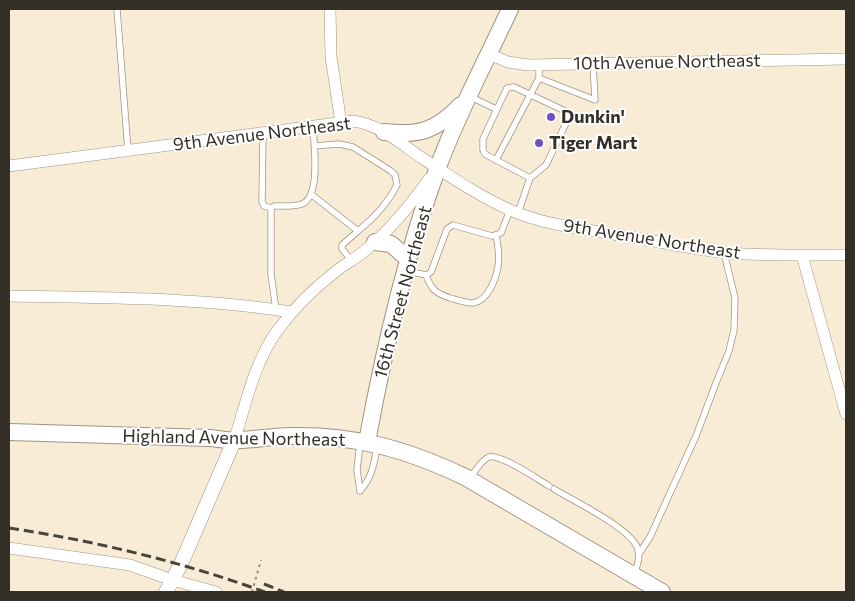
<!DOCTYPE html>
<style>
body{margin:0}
#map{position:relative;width:855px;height:601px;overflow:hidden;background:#f9ecd7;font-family:Commissioner,sans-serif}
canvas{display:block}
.frame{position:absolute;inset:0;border:10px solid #342f27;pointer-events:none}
</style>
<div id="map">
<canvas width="855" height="601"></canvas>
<div class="frame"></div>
</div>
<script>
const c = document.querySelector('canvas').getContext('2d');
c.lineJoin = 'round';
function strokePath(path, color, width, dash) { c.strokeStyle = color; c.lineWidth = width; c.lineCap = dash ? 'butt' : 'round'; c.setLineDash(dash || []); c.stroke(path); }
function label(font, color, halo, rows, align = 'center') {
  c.font = font + ' Commissioner,sans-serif'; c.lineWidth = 4; c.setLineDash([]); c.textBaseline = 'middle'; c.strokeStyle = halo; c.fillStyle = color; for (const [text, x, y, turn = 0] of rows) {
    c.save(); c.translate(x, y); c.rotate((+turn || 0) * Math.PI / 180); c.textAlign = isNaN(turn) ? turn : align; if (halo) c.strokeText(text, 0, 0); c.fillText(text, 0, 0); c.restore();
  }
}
const service = new Path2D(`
 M 117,9 L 128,151
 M 539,78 L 595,100 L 593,64
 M 471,97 L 496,109
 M 263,134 L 262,202 L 264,206 L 271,208
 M 314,146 L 339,144 L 353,147 L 391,171 L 395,175 L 397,185 C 388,203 374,218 358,231
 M 496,160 L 485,154 L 483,150 L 483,139 L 507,88 L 514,87 L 565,111 L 569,115 L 568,119 L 546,165 L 530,178
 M 312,195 L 358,231 L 342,245 L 342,249 L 352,261
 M 518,213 L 530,178 L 496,160 L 539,78 L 539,64
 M 407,271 L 426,275 L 431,272 L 447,229 L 453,225 L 492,236 L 501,233 L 510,210
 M 426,275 C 431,289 435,293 450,298 C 457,300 465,303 473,303 C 488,301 496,279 498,266 C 500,256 498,245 496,235
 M 276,310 L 271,274 L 271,208 L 274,206 C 282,206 294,207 302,204 C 321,197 314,144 313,127
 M 470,477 C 476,471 481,460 489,457 C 502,454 537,479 549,486
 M 554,489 C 574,501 628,527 637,547 C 641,556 638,565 634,573
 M 360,491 C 372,478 374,464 377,447
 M 360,491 L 357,470 L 360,443
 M 639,554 L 650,537 L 696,436 L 716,383 L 729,351 L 734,330 L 735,298 L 724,253`);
const minor = new Path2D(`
 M 330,9 L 331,57 L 341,123
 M 489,54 L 508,62 L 528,65 L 846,59
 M 9,166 L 353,121 C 381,125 400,143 422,158 C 451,177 479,196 510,210 C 547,226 585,229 624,236 C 659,241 694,250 729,253 C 768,256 807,255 846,255
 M 802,255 L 846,414
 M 9,296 C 103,298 198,297 292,312
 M 234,441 C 246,404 254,363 277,331 C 294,308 313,289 335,272 C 346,263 359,257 369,247 C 392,228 412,203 429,179
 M 9,548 L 130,565 L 172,580 L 216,592`);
const tertiary = new Path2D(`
 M 166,592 L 181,564 L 234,441`);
const secondary = new Path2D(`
 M 384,132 C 419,136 436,131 461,105
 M 375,242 L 391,244 L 408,259
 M 9,432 L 210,438 C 219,439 228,441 237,440 C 255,440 273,436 291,436 C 356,435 406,449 465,477 L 662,592
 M 367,442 C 384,349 405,256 438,167 C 458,113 486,61 510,9`);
strokePath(service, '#a09481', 7);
strokePath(minor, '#a09481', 12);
strokePath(tertiary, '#a09481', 15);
strokePath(secondary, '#a09481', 18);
strokePath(new Path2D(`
 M 252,592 L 261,560`), '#908879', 2, [2.5, 4]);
strokePath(service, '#fff', 5.5);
strokePath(minor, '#fff', 11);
strokePath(tertiary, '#fff', 14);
strokePath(secondary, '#fff', 16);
strokePath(new Path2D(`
 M 9,528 C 96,541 182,562 265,592
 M 264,584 L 284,592`), '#4a453b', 3, [10, 5]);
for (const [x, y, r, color] of [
 [551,117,5,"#754ec7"],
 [539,143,5,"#754ec7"]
]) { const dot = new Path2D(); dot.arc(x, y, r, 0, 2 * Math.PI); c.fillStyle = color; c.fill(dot); strokePath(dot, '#fff', 2); }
label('18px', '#342f27', '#fff', [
 ["10th Avenue Northeast",667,62,-1],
 ["9th Avenue Northeast",262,134,-7],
 ["9th Avenue Northeast",652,239,9],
 ["16th Street Northeast",403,292,-75],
 ["Highland Avenue Northeast",234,438,1]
]);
label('bold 18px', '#342f27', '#fff', [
 ["Dunkin'",561,117],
 ["Tiger Mart",549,143]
], 'left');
</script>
